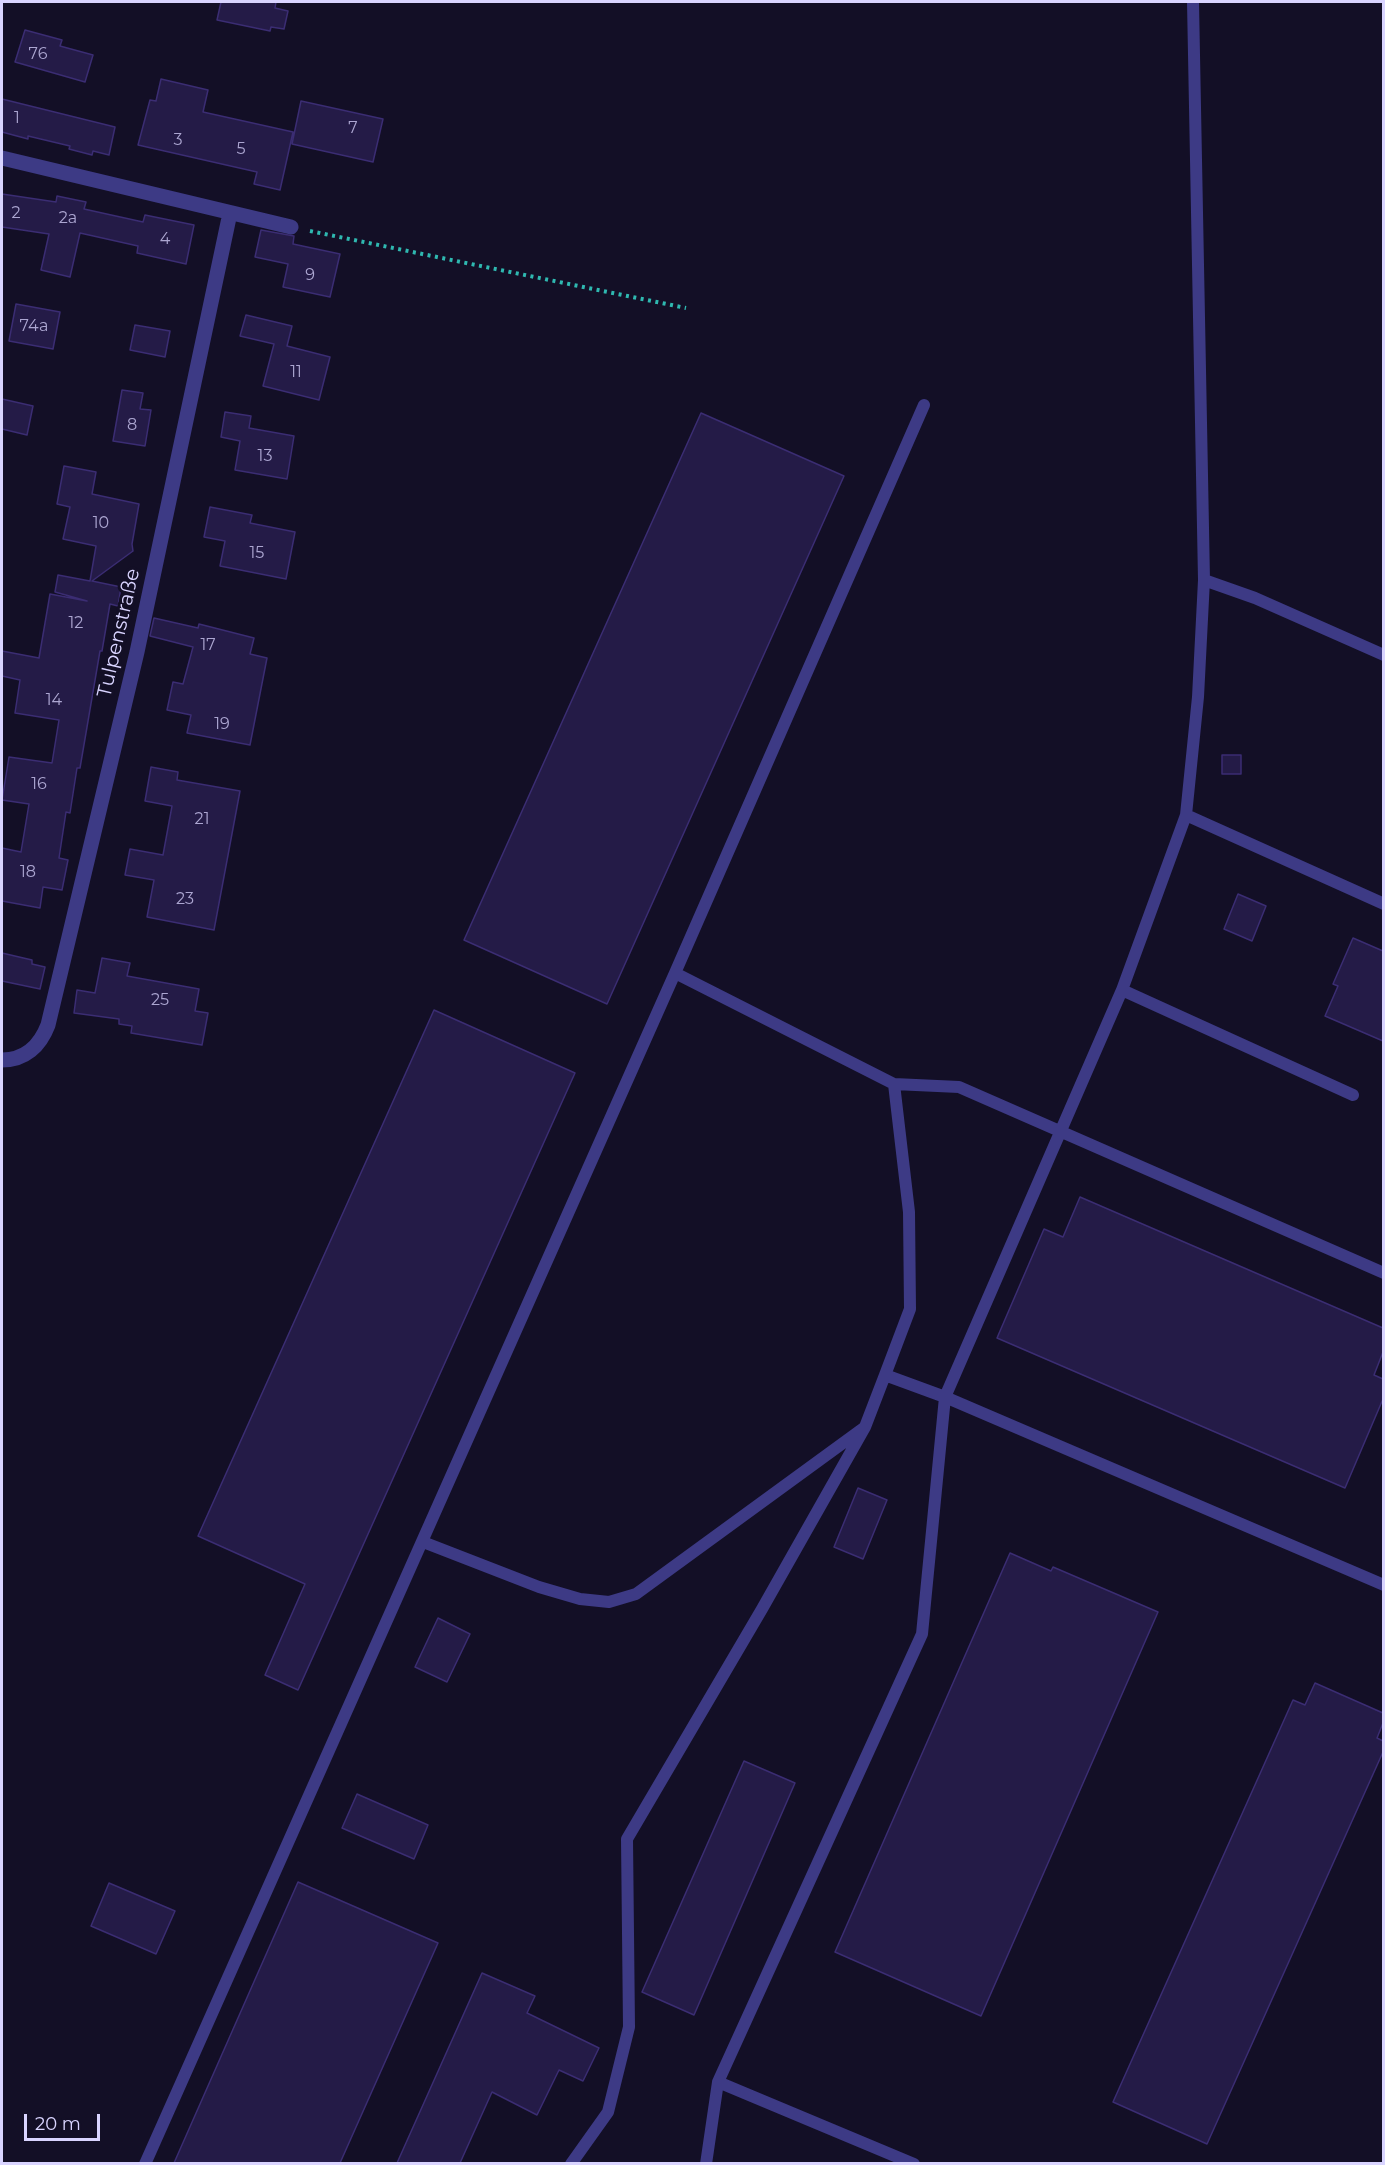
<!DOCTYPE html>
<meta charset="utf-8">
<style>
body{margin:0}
#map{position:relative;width:1385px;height:2165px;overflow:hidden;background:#130f26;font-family:Montserrat,sans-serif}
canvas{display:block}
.frame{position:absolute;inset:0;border:3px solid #d9d4ff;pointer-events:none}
.scale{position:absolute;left:24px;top:2114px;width:76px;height:27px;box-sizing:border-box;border:3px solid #d9d4ff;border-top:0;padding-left:8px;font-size:18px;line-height:21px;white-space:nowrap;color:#d9d4ff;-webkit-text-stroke:4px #130f26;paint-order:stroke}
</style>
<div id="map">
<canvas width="1385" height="2165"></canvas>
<div class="frame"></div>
<div class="scale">20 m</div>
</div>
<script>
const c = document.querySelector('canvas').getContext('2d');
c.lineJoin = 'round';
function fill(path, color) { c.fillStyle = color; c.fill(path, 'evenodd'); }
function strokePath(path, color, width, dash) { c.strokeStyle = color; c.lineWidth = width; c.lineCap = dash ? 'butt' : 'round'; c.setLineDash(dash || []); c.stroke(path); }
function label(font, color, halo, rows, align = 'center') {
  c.font = font + ' Montserrat,sans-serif'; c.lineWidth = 6; c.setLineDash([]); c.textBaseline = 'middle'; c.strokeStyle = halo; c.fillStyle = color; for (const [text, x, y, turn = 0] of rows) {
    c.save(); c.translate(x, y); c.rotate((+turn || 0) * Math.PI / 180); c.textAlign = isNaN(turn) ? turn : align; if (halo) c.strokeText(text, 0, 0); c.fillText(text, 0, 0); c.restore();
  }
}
const building = new Path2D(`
 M 221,2 L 276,2 L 275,8 L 288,11 L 284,29 L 271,27 L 270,31 L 217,20 Z
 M 25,30 L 62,40 L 60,46 L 93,55 L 85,82 L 15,62 Z
 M 161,79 L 208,90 L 203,112 L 293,132 L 280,190 L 254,184 L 257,172 L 138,145 L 150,100 L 156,101 Z
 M 2,99 L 115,127 L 109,155 L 93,151 L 92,155 L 69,149 L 70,146 L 28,136 L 28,139 L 2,132 Z
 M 301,101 L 383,119 L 373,162 L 292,144 Z
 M 2,194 L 56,202 L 57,196 L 86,202 L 84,209 L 143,222 L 145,215 L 194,225 L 186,264 L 137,253 L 138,246 L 80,233 L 70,277 L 41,270 L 49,234 L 2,227 Z
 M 261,230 L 294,236 L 293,244 L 340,254 L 330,297 L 283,287 L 288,264 L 255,257 Z
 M 16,304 L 60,312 L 53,349 L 9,341 Z
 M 246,315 L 292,326 L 287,346 L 330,357 L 319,400 L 263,386 L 274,344 L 240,336 Z
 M 135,325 L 170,331 L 165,357 L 130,350 Z
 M 122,390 L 143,393 L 140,409 L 151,410 L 145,446 L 113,441 Z
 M 2,399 L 33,406 L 27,435 L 2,429 Z
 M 225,412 L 251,416 L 249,428 L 294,436 L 287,479 L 235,470 L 240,441 L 221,437 Z
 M 701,413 L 844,476 L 607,1004 L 464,940 Z
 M 64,466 L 96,472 L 92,494 L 139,504 L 132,544 L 133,551 L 92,581 L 121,587 L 118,606 L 110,604 L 102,651 L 100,651 L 80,768 L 77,768 L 70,813 L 66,812 L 59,858 L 68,860 L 62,890 L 43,887 L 40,908 L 2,901 L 2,848 L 21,852 L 29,804 L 2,800 L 9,757 L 52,763 L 59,720 L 15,713 L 20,680 L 2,676 L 2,651 L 39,658 L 50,594 L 87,601 L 55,592 L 58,575 L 90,581 L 96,546 L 63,539 L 70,507 L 57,504 Z
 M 210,507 L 252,515 L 250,523 L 295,532 L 286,579 L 220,566 L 225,541 L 204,537 Z
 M 154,618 L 198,628 L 199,624 L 254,638 L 250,654 L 267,658 L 250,745 L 187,733 L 191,715 L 167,710 L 173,682 L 183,684 L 193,647 L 150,636 Z
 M 1222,755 L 1241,755 L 1241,774 L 1222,774 Z
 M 151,767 L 178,772 L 177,780 L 240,791 L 214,930 L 147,917 L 154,880 L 125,875 L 130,849 L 163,855 L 172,806 L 145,801 Z
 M 1238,894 L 1266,906 L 1252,941 L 1224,929 Z
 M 1353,938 L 1383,951 L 1383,1041 L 1325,1016 L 1338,986 L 1333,984 Z
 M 2,953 L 32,960 L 32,964 L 45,967 L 40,989 L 2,981 Z
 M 102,958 L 130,963 L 127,976 L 199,989 L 195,1011 L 208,1013 L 202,1045 L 131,1033 L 132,1026 L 119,1024 L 119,1019 L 74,1013 L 77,990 L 95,993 Z
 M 434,1010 L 575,1073 L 298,1690 L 265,1675 L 305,1584 L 198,1536 Z
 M 1080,1197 L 1383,1328 L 1383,1352 L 1374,1375 L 1383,1379 L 1383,1399 L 1345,1488 L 997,1338 L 1044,1229 L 1063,1237 Z
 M 858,1488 L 887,1500 L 863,1559 L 834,1547 Z
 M 1010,1553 L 1051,1571 L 1053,1567 L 1158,1612 L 981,2016 L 835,1952 Z
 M 438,1618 L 470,1634 L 447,1682 L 415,1667 Z
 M 1315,1683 L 1383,1713 L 1383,1723 L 1377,1738 L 1383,1741 L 1383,1752 L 1207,2144 L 1113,2102 L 1293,1700 L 1305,1705 Z
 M 744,1761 L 795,1783 L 694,2015 L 642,1992 Z
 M 357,1794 L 428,1825 L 414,1859 L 342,1828 Z
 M 298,1882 L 438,1943 L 340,2163 L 174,2163 Z
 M 109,1883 L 175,1911 L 156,1954 L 91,1926 Z
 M 482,1973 L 535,1996 L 527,2013 L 599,2048 L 583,2081 L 559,2070 L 537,2115 L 492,2092 L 460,2163 L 397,2163 Z`);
fill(building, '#241b47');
strokePath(building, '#3b2d73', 1.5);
strokePath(new Path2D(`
 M 310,231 L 686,308`), '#2fb8b0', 4, [3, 4.5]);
strokePath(new Path2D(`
 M 1193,2 L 1204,580
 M 1186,815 L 1384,904
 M 675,973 L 894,1084 L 959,1087 L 1384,1273
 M 894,1084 L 909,1212 L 910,1309 L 885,1375 L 945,1397 L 1384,1585
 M 1353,1095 L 1122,990 L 1186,815 L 1198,697 L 1204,580 L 1255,598 L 1384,655
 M 423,1542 L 539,1587 L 580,1599 L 609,1602 L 636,1594 L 865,1427 L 885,1375
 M 718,2082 L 914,2164
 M 145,2164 L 675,973 L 924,405
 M 571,2164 L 608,2112 L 629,2027 L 627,1839 L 762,1609 L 865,1427
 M 706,2164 L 718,2082 L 922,1634 L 945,1397 L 1122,990`), '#3d3a85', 12);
strokePath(new Path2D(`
 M 2,158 L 291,227
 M 2,1060 C 25,1060 40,1046 48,1025 L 137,652 L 230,213`), '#3d3a85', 15);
label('16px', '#aca6d1', null, [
 ["76",38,54],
 ["1",17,118],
 ["7",353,128],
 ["3",178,140],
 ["5",241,149],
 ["2",16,213],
 ["2a",68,218],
 ["4",165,239],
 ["9",310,275],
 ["74a",34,326],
 ["11",296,372],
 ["8",132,425],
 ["13",265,456],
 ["10",101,523],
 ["15",257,553],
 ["12",76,623],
 ["17",208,645],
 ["14",54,700],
 ["19",222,724],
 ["16",39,784],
 ["21",202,819],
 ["18",28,872],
 ["23",185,899],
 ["25",160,1000]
]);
label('20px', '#d9d4ff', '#130f26', [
 ["Tulpenstraße",119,633,-77]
]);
</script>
